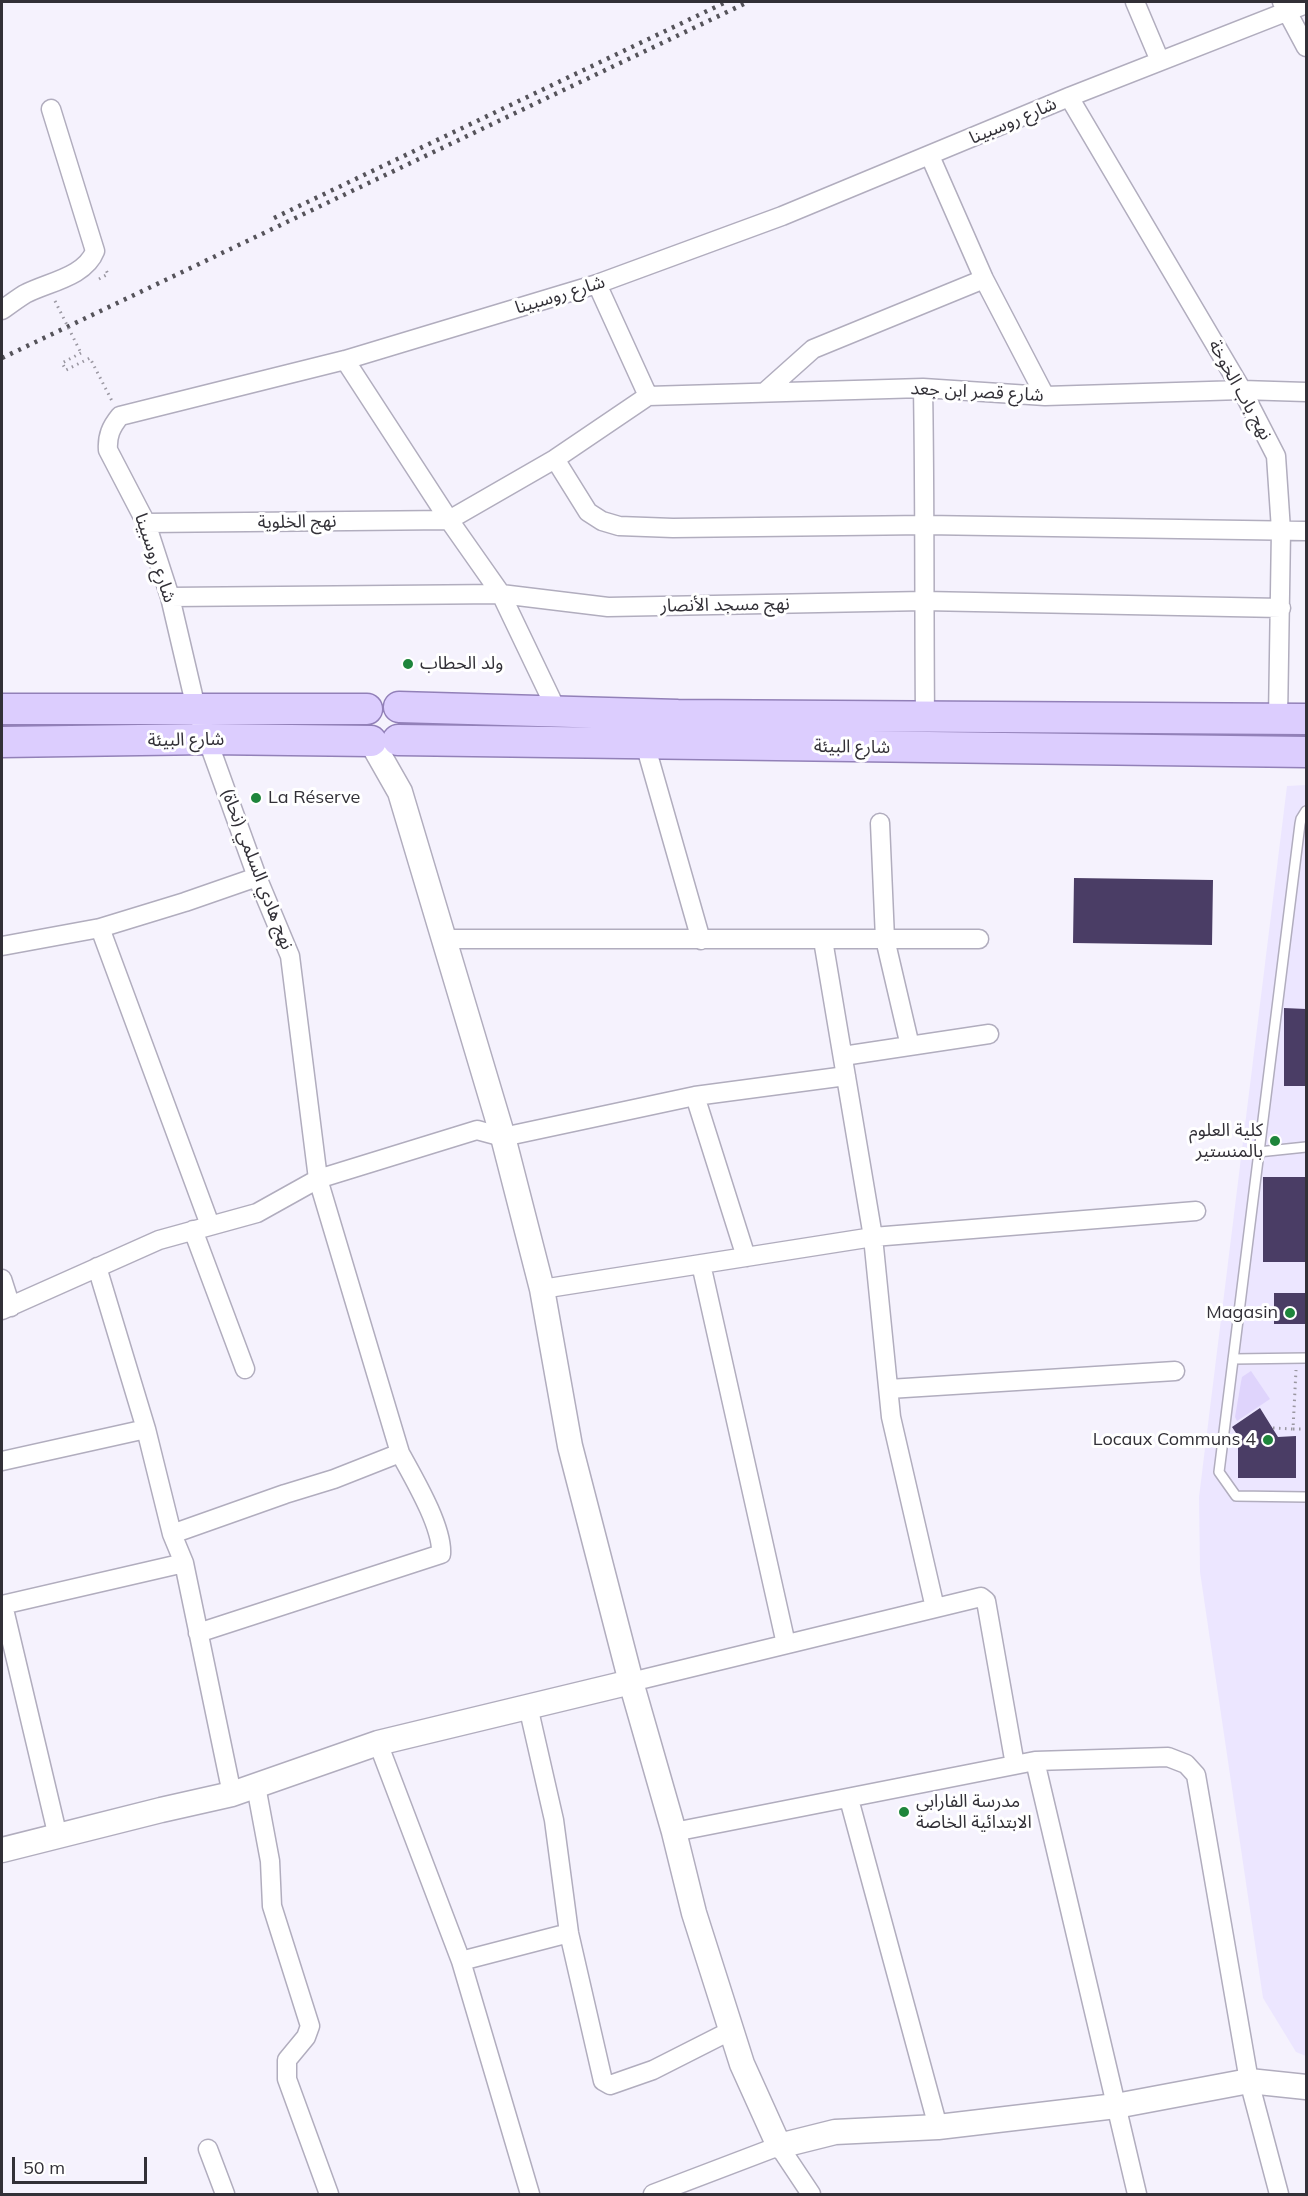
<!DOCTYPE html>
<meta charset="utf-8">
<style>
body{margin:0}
#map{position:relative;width:1308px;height:2196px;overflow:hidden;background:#f5f2fd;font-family:Mulish,sans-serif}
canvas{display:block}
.frame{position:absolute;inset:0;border:3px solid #323037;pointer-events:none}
.scale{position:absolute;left:12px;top:2157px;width:135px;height:27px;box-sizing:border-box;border:3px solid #323037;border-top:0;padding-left:8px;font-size:18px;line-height:21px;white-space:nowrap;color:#323037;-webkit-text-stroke:4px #fff;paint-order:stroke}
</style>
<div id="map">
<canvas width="1308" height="2196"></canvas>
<div class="frame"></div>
<div class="scale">50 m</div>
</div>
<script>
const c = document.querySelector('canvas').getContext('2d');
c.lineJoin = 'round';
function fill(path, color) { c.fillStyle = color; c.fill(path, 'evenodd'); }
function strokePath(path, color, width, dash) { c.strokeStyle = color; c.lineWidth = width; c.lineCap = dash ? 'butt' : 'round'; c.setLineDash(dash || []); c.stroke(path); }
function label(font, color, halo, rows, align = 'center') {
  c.font = font + ' Mulish,"Noto Sans Arabic",sans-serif'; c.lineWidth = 6; c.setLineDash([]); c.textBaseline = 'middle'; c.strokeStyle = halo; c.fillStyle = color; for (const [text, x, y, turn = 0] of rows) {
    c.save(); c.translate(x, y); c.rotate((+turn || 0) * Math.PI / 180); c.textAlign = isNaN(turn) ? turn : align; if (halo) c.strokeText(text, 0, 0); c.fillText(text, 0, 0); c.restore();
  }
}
fill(new Path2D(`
 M 1306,785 L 1306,2056 L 1296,2052 L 1263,1998 L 1200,1572 L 1199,1497 L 1287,786 Z`), '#ece6ff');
fill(new Path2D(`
 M 1251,1371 L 1270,1399 L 1237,1421 L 1235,1417 L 1241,1382 L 1242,1377 Z`), '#dfd4fc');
fill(new Path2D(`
 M 1074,878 L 1213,880 L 1212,945 L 1073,943 Z
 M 1284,1008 L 1306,1009 L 1306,1086 L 1284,1086 Z
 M 1263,1177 L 1306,1177 L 1306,1262 L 1263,1262 Z
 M 1274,1293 L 1306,1293 L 1306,1324 L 1274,1324 Z
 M 1260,1408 L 1278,1437 L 1296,1436 L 1296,1478 L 1238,1478 L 1238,1436 L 1232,1427 Z`), '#4a3d65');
const service = new Path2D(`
 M 1306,811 L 1301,819 L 1300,824 L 1219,1472 L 1236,1496 L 1306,1497
 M 1258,1152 L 1306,1147
 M 1233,1359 L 1306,1358`);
const minor = new Path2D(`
 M 1135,2 L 1160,61
 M 1282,2 L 1306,47
 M 1069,97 L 1242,390 L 1276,456 L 1281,530 L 1278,719
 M 930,156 L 984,279 L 1045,396
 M 597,284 L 648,396
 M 2,310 C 9,305 17,299 25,294 C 48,282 85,277 95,251 L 51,109
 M 345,360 L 449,520 L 501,594 L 557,711
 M 923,388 C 925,497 924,607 925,717
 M 766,391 L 813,349 L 984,279
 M 648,396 L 923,388 L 1045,396 L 1242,390 L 1306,392
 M 555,459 L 588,512 L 602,521 L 619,526 L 673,528 L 926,525 L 1306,531
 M 146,523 L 449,520 L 555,459 L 648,396
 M 170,597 L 501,594 L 608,607 L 924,601 L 1281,608
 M 645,744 L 701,940
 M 880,823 L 885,939 L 910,1046
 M 100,928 L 210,1225
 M 444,939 L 979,939
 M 823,940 L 873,1237 L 891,1417 L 935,1608
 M 2,946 L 100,928 L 185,902 L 257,877
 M 843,1056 L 989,1034
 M 695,1096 L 746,1257
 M 193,1230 L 245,1369
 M 701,1264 L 786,1644
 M 97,1267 L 146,1429 L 172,1534 L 184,1563 L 232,1794
 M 2,1279 L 11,1307
 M 542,1289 L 873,1237 L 1196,1211
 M 2,1310 L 159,1240 L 257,1213 L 318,1179 L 477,1130 L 503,1137 L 695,1096 L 846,1076
 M 889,1389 L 1175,1371
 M 2,1461 L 146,1429
 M 172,1534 L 285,1494 L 334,1479 L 400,1453 L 318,1179 L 290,956 L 257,877 L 196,708 L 170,597 L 146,523 L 108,450 C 107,436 111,427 120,416 L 345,360 L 597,284 L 782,216 L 1069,97 L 1306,4
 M 2,1605 L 184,1563
 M 3,1605 L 58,1837
 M 198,1633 L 441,1554 C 443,1527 413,1477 400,1453
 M 631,1682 L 981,1597 L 986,1601 L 1015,1765
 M 528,1706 L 554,1820 L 569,1933 L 603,2081 L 610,2085 L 653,2070 L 730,2031
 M 378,1743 L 461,1961 L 530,2194
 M 1035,1761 L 1137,2194
 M 256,1786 L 270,1861 L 272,1906 L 310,2026 L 306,2037 L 287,2060 L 287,2079 L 329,2194
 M 849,1799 L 938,2127
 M 674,1832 L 1035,1761 L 1168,1757 L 1186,1764 L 1196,1775 L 1249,2081 L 1279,2194
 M 461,1961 L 569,1933
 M 208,2149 L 225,2194
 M 653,2194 L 779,2146 L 811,2194`);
const tertiary = new Path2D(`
 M 371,741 L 400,792 L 503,1137 L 542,1289 L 570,1446 L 631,1682 L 674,1832 L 694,1913 L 742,2064 L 779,2146 L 835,2132 L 938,2127 L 1116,2106 L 1249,2081 L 1306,2087
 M 2,1850 L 161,1810 L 232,1794 L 378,1743 L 631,1682`);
const primary = new Path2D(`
 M 399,707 L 678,715 L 1306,719
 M 2,709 L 367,709
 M 398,740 L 1306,752
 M 2,742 L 209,739 L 371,741`);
strokePath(service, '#b1adbe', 12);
strokePath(minor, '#b1adbe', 21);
strokePath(tertiary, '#b1adbe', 27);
strokePath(primary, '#9280b8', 33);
strokePath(new Path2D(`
 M 99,279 L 108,274 L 105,268
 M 81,353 L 62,363 L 66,370 L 90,358 L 112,401
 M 1273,1428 L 1293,1429 L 1296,1370
 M 1293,1429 L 1306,1429`), '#9a97a1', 3, [1.5, 4.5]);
strokePath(service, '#fff', 9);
strokePath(minor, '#fff', 18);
strokePath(tertiary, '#fff', 24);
strokePath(primary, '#dccdfe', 30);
strokePath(new Path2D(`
 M 274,218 L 726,2
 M 2,358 L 748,2`), '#55535a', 4.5, [3, 6]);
strokePath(new Path2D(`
 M 55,301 L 81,353`), '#9a97a1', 3, [1.5, 4.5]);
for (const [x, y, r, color] of [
 [408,664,6,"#1e853b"],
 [256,798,6,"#1e853b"],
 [1275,1141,6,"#1e853b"],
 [1290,1313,6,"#1e853b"],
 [1268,1440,6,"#1e853b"],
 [904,1812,6,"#1e853b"]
]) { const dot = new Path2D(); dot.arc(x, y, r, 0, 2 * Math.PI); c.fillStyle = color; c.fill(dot); strokePath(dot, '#fff', 2); }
label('18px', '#323037', '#fff', [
 ["شارع روسبينا",1013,121,-23],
 ["شارع روسبينا",560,295,-17],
 ["نهج باب الخوخة",1240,390,61],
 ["شارع قصر ابن جعد",977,392,3],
 ["نهج الخلوية",297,522,-1],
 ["شارع روسبينا",155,558,71],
 ["نهج مسجد الأنصار",725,605,-1],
 ["شارع البيئة",186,740,-1],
 ["شارع البيئة",852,747,1],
 ["نهج هادي السلمي (نحاة)",257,869,69]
]);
label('18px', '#323037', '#fff', [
 ["ولد الحطاب",420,664],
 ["La Réserve",268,798],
 ["كلية العلوم",1263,1131,"right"],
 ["بالمنستير",1263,1152,"right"],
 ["Magasin",1278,1313,"right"],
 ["Locaux Communs 4",1256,1440,"right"],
 ["مدرسة الفارابي",916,1802],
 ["الابتدائية الخاصة",916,1823]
], 'left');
</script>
